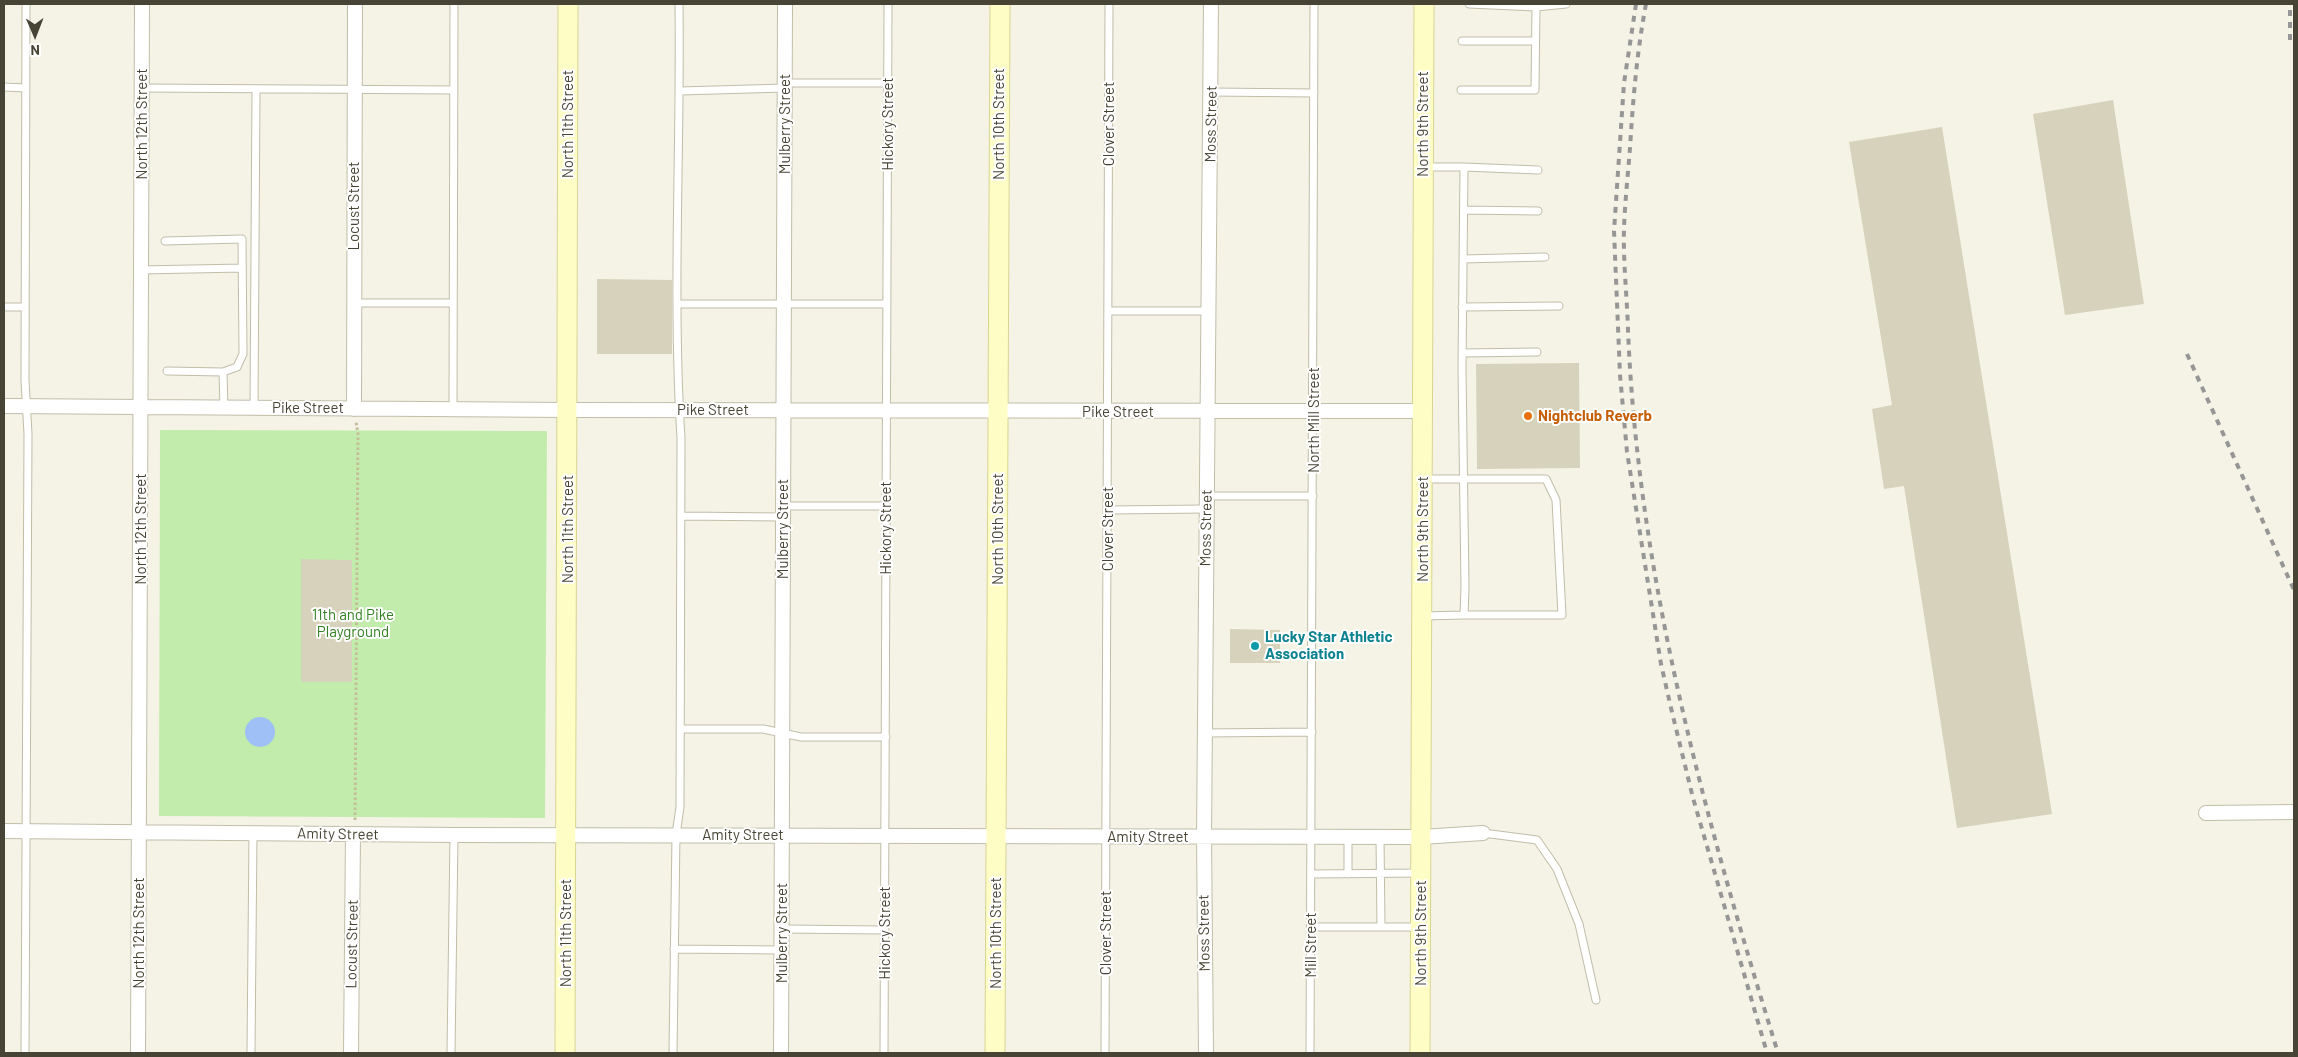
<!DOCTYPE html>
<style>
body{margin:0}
#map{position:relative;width:2298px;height:1057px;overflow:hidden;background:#f4f3e6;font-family:Barlow,sans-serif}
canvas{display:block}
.frame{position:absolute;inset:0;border:5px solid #484435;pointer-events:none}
.north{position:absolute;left:10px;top:10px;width:50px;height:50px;-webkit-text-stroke:4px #fff;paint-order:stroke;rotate:179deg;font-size:14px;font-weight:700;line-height:20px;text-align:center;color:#484435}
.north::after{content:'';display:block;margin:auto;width:18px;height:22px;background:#484435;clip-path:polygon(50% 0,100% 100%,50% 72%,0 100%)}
</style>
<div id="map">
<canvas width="2298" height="1057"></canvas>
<div class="frame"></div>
<div class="north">N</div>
</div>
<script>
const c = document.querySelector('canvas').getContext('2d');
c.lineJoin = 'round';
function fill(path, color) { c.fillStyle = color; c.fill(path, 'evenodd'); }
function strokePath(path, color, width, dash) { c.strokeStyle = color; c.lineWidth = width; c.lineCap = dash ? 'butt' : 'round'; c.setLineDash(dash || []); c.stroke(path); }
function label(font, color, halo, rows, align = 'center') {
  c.font = font + ' Barlow,sans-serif'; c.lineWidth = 4; c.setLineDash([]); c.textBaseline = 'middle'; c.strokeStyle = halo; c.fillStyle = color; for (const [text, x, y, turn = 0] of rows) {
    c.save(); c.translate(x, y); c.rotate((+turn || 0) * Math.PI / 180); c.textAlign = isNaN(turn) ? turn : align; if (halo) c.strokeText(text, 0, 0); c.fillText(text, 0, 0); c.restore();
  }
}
fill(new Path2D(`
 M 160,430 L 547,431 L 545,818 L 159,816 Z`), '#c2ecac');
fill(new Path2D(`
 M245 732a15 15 0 1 1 30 0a15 15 0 1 1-30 0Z`), '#9ec0f6');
fill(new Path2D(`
 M 2113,100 L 2144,304 L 2065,315 L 2033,114 Z
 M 1942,127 L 2052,814 L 1957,828 L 1904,486 L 1884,489 L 1872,409 L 1892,405 L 1849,142 Z
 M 597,279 L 672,280 L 672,354 L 597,354 Z
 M 1579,363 L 1580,468 L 1477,469 L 1476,364 Z
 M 301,559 L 352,560 L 352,682 L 301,682 Z
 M 1230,629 L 1280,630 L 1280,663 L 1230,663 Z`), '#d7d2bb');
const lane = new Path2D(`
 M 1536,4 L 1536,7 L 1566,4
 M 1462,41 L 1535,41
 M 785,83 L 888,83
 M 4,87 L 26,88
 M 142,88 L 454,90
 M 1461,90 L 1535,90 L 1536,7 L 1469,4
 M 680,91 L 785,88
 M 1211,92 L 1314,93
 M 1464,167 L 1538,170
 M 1464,210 L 1538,211
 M 165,241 L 242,239 L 243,354 L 237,367 L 223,372
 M 1463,259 L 1545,257
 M 141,270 L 242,268
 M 354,303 L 453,303
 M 678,304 L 887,304
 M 4,307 L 25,307
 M 1462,307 L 1559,306
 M 1108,311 L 1208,311
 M 1462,353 L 1537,352
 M 167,371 L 223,372 L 224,408
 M 254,408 L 256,89
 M 453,409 L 454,4
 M 1423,479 L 1546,479 L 1556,500 L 1562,615 L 1464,615
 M 1206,496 L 1313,496
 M 783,506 L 886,506
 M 1108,510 L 1206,509
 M 681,516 L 783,517
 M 1422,616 L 1464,615 L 1465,587 L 1462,368 L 1464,167 L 1424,167
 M 680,729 L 763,729 L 801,737 L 886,737
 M 1204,733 L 1312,732
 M 1483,833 L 1537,840 L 1557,869 L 1579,924 L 1596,1000
 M 1348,837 L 1348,874
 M 1380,837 L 1381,927
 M 1312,874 L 1421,873
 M 1311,927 L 1421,927
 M 782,929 L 885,930
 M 674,949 L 782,950
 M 25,1053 L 28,434 L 25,380 L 26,4
 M 251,1053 L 253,833
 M 451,1053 L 454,835
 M 673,1053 L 676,835 L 680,807 L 681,438 C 672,294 681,148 679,4
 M 884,1053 L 888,4
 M 1105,1053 L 1109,4
 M 1310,1053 L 1314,4`);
const street = new Path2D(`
 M 4,406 L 568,410 L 1423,411
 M 354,409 L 355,4
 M 2206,813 L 2294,812
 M 4,831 L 454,835 L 1421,837 L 1483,833
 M 138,1053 L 142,4
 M 351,1053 L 353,834
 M 781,1053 L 785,4
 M 1206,1053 L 1204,837 L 1211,4`);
const secondary = new Path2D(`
 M 565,1053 L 568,4
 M 995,1053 L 1000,4
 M 1420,1053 L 1424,4`);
strokePath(lane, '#c1bda8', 9);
strokePath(street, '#c1bda8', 16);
strokePath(secondary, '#d8d492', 21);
strokePath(new Path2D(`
 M 355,820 L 358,434 L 356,422`), '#c4bd98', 3, [2.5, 2.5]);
strokePath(lane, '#fff', 7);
strokePath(street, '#fff', 14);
strokePath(secondary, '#fffdc6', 19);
strokePath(new Path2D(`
 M 1636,4 L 1624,83 L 1614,231 L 1620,375 L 1627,452 L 1661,664 L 1671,708 L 1693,798 L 1767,1053
 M 1646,4 C 1637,51 1633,99 1630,148 C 1628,174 1625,201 1624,228 C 1623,262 1627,296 1628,330 C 1638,578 1705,818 1778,1053
 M 2290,40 L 2290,4
 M 2187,354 L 2294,590`), '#969696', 4, [6, 6]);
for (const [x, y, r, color] of [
 [1528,416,5,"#e8710a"],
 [1255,646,5,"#0f9aa8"]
]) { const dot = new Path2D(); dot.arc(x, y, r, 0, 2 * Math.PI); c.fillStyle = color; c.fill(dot); strokePath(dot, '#fff', 2); }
label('15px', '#484435', '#fff', [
 ["North 12th Street",142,124,-90],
 ["North 11th Street",568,124,-90],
 ["Mulberry Street",785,124,-90],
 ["Hickory Street",888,124,-90],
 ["North 10th Street",999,124,-90],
 ["Clover Street",1109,124,-90],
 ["Moss Street",1211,124,-89],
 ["North 9th Street",1423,124,-90],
 ["Locust Street",354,206,-90],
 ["Pike Street",308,408],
 ["Pike Street",713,410],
 ["Pike Street",1118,412],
 ["North Mill Street",1314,420,-90],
 ["Hickory Street",886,528,-90],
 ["Moss Street",1206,528,-89],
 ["North 12th Street",141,529,-90],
 ["North 11th Street",568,529,-90],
 ["Mulberry Street",783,529,-90],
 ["North 10th Street",998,529,-90],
 ["Clover Street",1108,529,-90],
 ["North 9th Street",1423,529,-90],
 ["Amity Street",338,834,1],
 ["Amity Street",743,835],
 ["Amity Street",1148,837],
 ["North 12th Street",139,933,-90],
 ["North 11th Street",566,933,-90],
 ["Mulberry Street",782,933,-90],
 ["Hickory Street",885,933,-90],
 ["North 10th Street",996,933,-90],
 ["Clover Street",1106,933,-90],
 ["Moss Street",1204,933,-91],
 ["North 9th Street",1421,933,-90],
 ["Locust Street",352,944,-89],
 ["Mill Street",1311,945,-90]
]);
label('bold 15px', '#c56008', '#fff', [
 ["Nightclub Reverb",1538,416]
], 'left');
label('15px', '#337f23', '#fff', [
 ["11th and Pike",353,615],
 ["Playground",353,632]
]);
label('bold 15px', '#0d838f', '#fff', [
 ["Lucky Star Athletic",1265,637],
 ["Association",1265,654]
], 'left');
</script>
